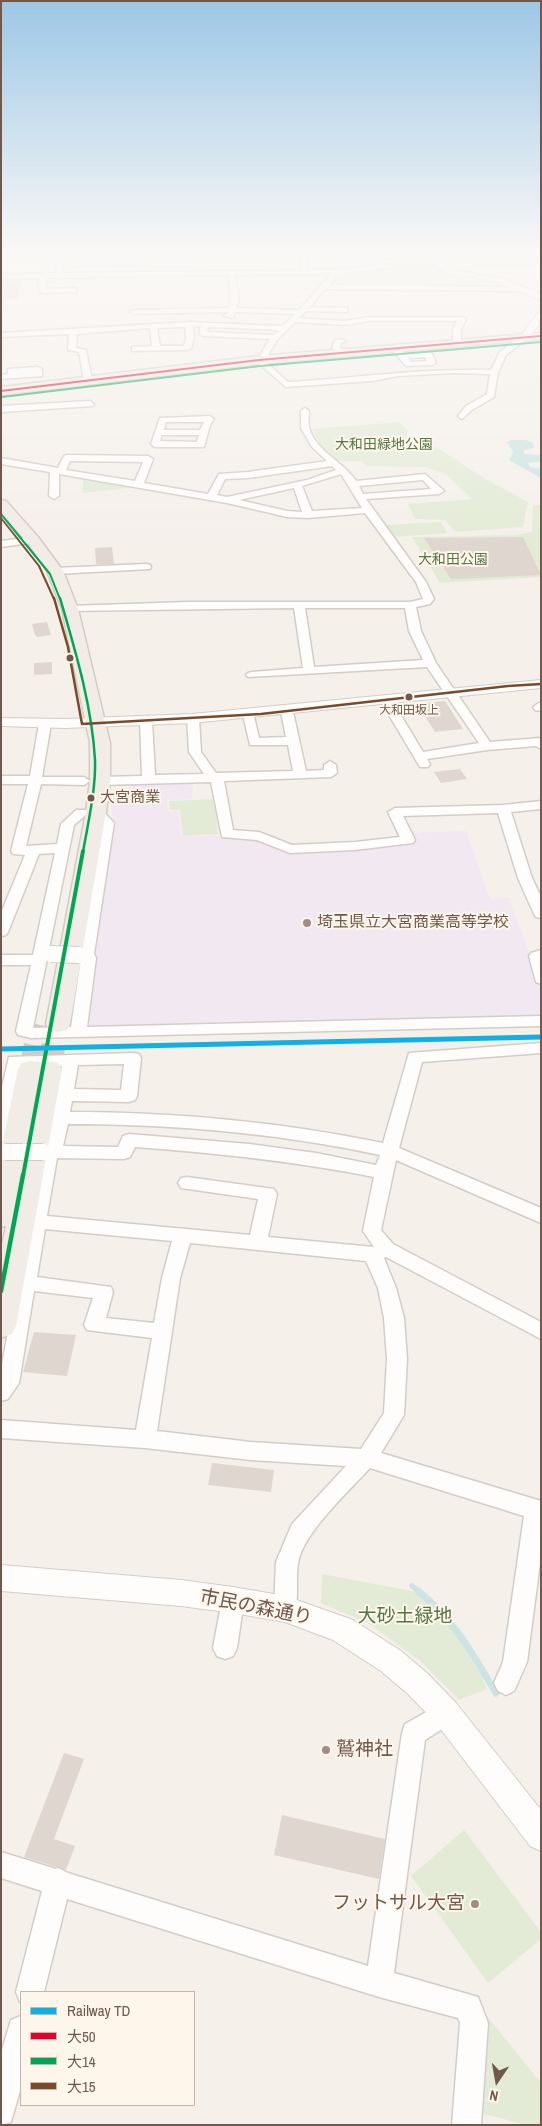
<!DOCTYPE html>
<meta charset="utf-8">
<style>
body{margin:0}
#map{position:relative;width:542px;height:2126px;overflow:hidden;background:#f5f0ea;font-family:"Archivo Narrow","Noto Sans JP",sans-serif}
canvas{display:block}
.frame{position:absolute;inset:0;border:2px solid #71584c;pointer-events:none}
.legend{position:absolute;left:20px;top:1991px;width:175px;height:115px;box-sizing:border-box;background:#fef5eb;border:1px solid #c6b6ab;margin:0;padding:6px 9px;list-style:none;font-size:15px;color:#71584c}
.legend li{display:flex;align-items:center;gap:10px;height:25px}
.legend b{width:25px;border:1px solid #c6b6ab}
.north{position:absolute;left:472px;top:2056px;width:50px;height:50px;-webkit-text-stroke:4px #fef5eb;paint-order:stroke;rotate:192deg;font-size:14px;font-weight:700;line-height:20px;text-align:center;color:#71584c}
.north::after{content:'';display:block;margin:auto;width:18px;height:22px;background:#71584c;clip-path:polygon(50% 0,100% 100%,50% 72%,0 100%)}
</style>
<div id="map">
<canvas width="542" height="2126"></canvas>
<div class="frame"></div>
<ul class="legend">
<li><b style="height:6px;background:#11b0e4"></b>Railway TD</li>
<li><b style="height:6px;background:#e4002b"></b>大50</li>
<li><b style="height:6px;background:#00a651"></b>大14</li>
<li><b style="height:6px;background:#7a4b2a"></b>大15</li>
</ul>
<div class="north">N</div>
</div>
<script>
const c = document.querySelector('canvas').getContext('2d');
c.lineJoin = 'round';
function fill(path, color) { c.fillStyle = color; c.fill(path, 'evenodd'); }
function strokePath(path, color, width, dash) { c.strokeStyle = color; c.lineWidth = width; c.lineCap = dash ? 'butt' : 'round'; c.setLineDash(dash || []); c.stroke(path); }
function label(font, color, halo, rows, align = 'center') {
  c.font = font + ' "Archivo Narrow","Noto Sans JP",sans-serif'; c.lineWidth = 4; c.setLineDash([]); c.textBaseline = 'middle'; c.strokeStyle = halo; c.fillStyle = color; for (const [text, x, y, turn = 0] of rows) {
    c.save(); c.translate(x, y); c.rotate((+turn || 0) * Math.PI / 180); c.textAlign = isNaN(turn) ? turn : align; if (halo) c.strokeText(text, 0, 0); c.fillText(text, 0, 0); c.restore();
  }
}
fill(new Path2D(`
 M 193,782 L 192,799 L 167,800 L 168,811 L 178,811 L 182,837 L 218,835 L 220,838 L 257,840 L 280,851 L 291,853 L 413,844 L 409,833 L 466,831 L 490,899 L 508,897 L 541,983 L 541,1019 L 88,1029 L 85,1027 L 85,1010 L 95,953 L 92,947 L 113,822 L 111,802 L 132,801 L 132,783 Z`), '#f1e8f1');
fill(new Path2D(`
 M 447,249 L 529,249 L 541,256 L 541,267 L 484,270 Z
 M 428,262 L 450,272 L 495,281 L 517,288 L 422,289 L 421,284 L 329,283 L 338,272 Z
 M 398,422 L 408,430 L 406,441 L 438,448 L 482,477 L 528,502 L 523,527 L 456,532 L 445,520 L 415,519 L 408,504 L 472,499 L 446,474 L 425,467 L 366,466 L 362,461 L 338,461 L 320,444 L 312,429 Z
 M 84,476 L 140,487 L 82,493 Z
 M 533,505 L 541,505 L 541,577 L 440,583 L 412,537 L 516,535 L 532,532 Z
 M 441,522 L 447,533 L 394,537 L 386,525 Z
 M 215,799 L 218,834 L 183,836 L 180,810 L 170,810 L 169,801 Z
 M 322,1574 L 417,1592 L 454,1631 L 481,1675 L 487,1689 L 459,1700 L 419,1660 L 368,1623 L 321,1603 Z
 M 464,1830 L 541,1932 L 541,1939 L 488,1983 L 411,1876 Z
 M 486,2015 L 541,2083 L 541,2125 L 526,2125 L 481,2113 L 478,2105 Z`), '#e3ebd6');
fill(new Path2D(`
 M 511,440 L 526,440 L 533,443 L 534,448 L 524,450 L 524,454 L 541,455 L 541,462 L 528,463 L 530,467 L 541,469 L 541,478 L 509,460 L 513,452 L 507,442 Z`), '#cce4e4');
strokePath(new Path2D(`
 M 412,1586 L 420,1592`), '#cce4e4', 5.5);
strokePath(new Path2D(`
 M 418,1591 C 453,1618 474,1656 496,1693`), '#cce4e4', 7);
fill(new Path2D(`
 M 22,280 L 17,299 L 2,300 L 4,291 L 1,291 L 1,281 Z
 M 523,537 L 541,575 L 451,579 L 424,538 Z
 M 112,547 L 114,564 L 96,564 L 95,548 Z
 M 47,622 L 51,635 L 37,637 L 35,635 L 32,624 Z
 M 52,662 L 52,674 L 34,675 L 34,663 Z
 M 445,701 L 463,729 L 435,732 L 417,704 Z
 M 460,769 L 467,779 L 441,783 L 434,772 Z
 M 34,1332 L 76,1335 L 67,1376 L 23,1372 Z
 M 212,1463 L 274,1470 L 271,1492 L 208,1485 Z
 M 64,1753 L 84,1759 L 54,1839 L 75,1846 L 66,1870 L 24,1857 Z
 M 282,1815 L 385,1839 L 379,1879 L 274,1855 Z`), '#dfd6d0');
strokePath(new Path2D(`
 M 31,1069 L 40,1025
 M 49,1069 L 58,1024`), '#d4cac2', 24, [24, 12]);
const minor = new Path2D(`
 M 54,249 L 60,249 L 63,273 L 301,270 L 299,249 L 305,249 L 308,270 L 336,270 L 389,264 L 392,266 L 389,268 L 338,274 L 329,285 L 524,287 L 527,289 L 524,291 L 325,289 L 310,307 L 344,308 L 347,308 L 347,312 L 306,311 L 299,318 L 344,321 L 370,317 L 462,317 L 466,319 L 461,330 L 461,344 L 457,346 L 453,344 L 453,330 L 457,321 L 370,321 L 344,325 L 295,322 L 277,340 L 268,355 L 269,360 L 266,362 L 288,382 C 356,378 423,368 491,370 L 500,352 L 521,336 L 528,338 L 506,355 L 498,372 L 494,397 L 472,410 L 462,419 L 458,416 L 466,406 L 487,394 L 490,374 L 454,373 L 398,376 L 372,381 L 286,387 L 255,360 L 261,358 L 260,355 L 270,339 L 203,336 L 199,334 L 201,326 L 193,327 L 194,338 L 191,348 L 187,350 L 132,351 L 132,347 L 135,347 L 152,346 L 150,328 L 77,334 L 76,348 L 86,350 L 92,380 L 88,382 L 84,380 L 79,352 L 68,350 L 69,334 L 1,337 L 1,333 L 189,322 L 283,326 L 295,314 L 235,312 L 233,318 L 224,316 L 228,312 L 133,314 L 129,312 L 133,310 L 229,308 L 231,300 L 229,275 L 46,278 L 46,289 L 75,288 L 78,290 L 75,292 L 42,293 L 39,291 L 39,278 L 1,279 L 1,275 L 56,273 ZM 331,274 L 299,310 L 236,308 L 239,300 L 235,275 ZM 185,327 L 186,338 L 184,346 L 160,346 L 157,328 ZM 208,327 L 279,330 L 274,335 L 207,332 Z
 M 85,262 L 193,262 L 196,264 L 193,266 L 83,265 L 82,264 Z
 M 342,339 L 346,341 L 341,343 L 340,347 L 346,353 L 342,355 L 332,348 L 335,340 Z
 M 393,347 L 399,347 L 404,354 L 431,352 L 436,363 L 432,365 L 406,366 L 393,351 ZM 425,357 L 427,361 L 411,362 L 408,358 Z
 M 38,367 L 42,369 L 42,376 L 1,379 L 1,375 L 8,374 L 8,369 Z
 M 90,401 L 94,404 L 93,406 L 1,412 L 1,406 Z
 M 305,408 L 309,411 C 309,416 308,422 309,427 C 314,450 344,462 356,481 L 425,474 L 442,489 L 444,491 L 439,494 L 366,499 L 426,582 L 434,599 L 430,604 L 416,607 L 421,631 L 436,663 L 490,742 L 540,738 L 541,749 L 536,746 L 487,750 L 427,759 L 430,764 L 428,767 L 420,767 L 380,700 L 382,697 L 390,697 L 423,752 L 479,743 L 427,667 L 248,677 L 246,675 L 248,673 L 252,672 L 303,668 L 294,608 L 66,611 L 65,609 L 66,607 L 70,606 L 188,602 L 410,602 L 423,599 L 416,582 L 365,513 L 308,518 L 287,517 L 227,503 L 59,474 L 59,496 L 54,499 L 49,496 L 50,472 L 1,464 L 1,458 L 58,468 L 64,456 L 67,455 L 148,456 L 153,459 L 144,483 L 208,494 L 219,474 L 248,472 L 327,461 L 312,447 L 301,428 L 301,411 ZM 70,461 L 143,462 L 135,481 L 66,470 ZM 332,466 L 336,470 L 307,480 L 227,497 L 217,495 L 225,479 L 248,478 ZM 341,474 L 362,508 L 312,511 L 302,486 ZM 423,480 L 431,489 L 363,494 L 359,486 ZM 294,488 L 302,512 L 287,511 L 239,500 ZM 305,608 L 405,608 L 409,631 L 423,660 L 314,667 Z
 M 210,416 L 214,419 L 210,425 L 204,447 L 155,447 L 151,444 L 160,418 ZM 166,422 L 204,422 L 200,430 L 164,430 ZM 162,435 L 199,435 L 197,442 L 160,441 Z
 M 33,537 L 37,538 L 37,542 L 1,547 L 1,541 Z
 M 146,564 L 150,565 L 151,567 L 150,569 L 55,574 L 50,571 L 55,568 Z
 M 539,703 L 541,703 L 541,711 L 535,710 L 533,707 Z
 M 287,708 L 293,712 L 306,771 L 324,770 L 324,765 L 330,761 L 336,765 L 337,773 L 331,777 L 224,781 L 233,830 L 259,832 L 292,845 L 355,842 L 400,837 L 388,812 L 395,808 L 503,805 L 541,801 L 541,809 L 511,812 L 532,878 L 541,897 L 541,918 L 536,917 L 534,914 L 518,878 L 498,813 L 403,816 L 415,840 L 413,843 L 355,850 L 290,853 L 257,840 L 222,837 L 211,782 L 100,785 L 94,781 L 100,777 L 142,776 L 140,721 L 146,717 L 152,721 L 155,775 L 204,774 L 189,752 L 187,719 L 193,715 L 199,719 L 201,752 L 216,773 L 293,771 L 288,745 L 250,745 L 243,715 L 249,711 L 253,712 L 259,738 L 286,737 L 281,712 Z
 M 45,720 L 51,724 L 42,777 L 84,777 L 90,781 L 84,785 L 41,784 L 26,846 L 57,844 L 61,824 L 76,810 L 86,810 L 88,813 L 74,825 L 33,1028 L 71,1027 L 81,959 L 79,955 L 100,824 L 89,812 L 96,808 L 101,809 L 114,823 L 94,954 L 96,958 L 87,1027 L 541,1016 L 541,1026 L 31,1038 L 18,1035 L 16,1031 L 31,965 L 1,965 L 1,955 L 33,955 L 55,853 L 39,854 L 8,932 L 6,935 L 1,936 L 1,913 L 25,855 L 13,854 L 11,851 L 28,784 L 1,784 L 1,776 L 30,776 L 39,724 Z
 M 541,950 L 541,984 L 536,982 L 529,956 L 531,953 Z
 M 541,1043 L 541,1053 L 422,1062 L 399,1148 L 541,1208 L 541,1223 L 396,1160 L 381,1230 L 393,1244 L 541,1322 L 541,1339 L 386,1257 L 384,1258 L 396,1288 L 404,1318 L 407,1359 L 404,1415 L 381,1453 L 541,1501 L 541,1555 L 527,1662 L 514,1691 L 506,1695 L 498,1691 L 494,1683 L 503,1662 L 524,1516 L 370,1468 C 349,1491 303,1533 298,1563 C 295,1581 300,1600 293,1617 L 285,1620 L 277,1617 L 274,1609 L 276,1562 L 289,1531 L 292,1524 L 346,1466 L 251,1460 L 145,1448 L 1,1438 L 1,1420 L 136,1430 L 152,1338 L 87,1330 L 84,1325 L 93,1298 L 34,1291 L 19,1383 L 8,1399 L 1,1401 L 1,1370 L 40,1157 L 34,1152 L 37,1148 L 45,1146 L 48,1143 L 62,1066 L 22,1066 L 10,1139 L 7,1143 L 1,1145 L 1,1091 L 9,1057 L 133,1053 L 139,1054 L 141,1058 L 137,1096 L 135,1100 L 129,1102 L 72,1101 L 70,1112 C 176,1112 280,1122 383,1143 L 409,1053 ZM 124,1064 L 121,1090 L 74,1089 L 78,1065 ZM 68,1124 C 173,1124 277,1133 380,1155 L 376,1165 L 316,1153 L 249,1144 L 129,1134 L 123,1136 L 118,1147 L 63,1146 ZM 135,1147 C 216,1153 294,1161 374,1177 L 363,1231 L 374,1247 L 268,1237 L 277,1194 L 274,1189 L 187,1177 L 181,1178 L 178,1183 L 181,1188 L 258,1199 L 250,1235 L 47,1216 L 57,1158 L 124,1159 L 130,1157 ZM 45,1229 L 172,1241 L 162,1278 L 154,1323 L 106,1318 L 113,1292 L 111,1287 L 37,1277 ZM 190,1243 L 366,1261 L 378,1288 L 384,1318 L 387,1359 L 384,1413 L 361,1449 L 251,1442 L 157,1431 L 180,1278 Z
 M 233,1589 L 241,1593 L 244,1600 L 237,1648 L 233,1656 L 225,1659 L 217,1656 L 213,1648 L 222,1600 L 225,1593 Z
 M 446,1701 L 455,1705 L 458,1713 L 455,1721 L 425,1740 L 394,1973 L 478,1997 L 488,2023 L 481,2125 L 452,2125 L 460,2023 L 458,2018 L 379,1997 L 67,1899 L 44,1992 L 21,1992 L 20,2002 L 16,1992 L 42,1891 L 1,1878 L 1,1852 L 56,1869 L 58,1868 L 68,1873 L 368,1966 L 402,1733 L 405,1724 Z
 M 21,2016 L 21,2087 L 11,2122 L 1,2125 L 1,2053 L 11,2020 Z`);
const tertiary = new Path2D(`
 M 403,249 L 413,249 L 456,270 L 501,278 L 541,294 L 541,300 L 496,282 L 451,274 Z
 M 541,312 L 541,322 L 527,340 L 521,340 L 521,336 L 538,313 Z
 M 541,680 L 541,688 L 192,723 L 65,728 L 1,726 L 1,718 L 65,719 L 192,714 Z
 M 1,1565 L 181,1580 L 233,1587 L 285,1596 L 353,1620 L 401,1651 L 428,1674 L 456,1703 L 541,1810 L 541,1851 L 530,1846 L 436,1723 L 408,1694 L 381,1671 L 333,1640 L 285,1622 L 233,1613 L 181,1606 L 1,1591 Z`);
const primary = new Path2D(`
 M 541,333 L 541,339 L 259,364 L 1,395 L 1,387 L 259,356 Z
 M 1,500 L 6,501 L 38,537 L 63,571 L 78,609 L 110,743 L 110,781 L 106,812 L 70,1024 L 67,1030 L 58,1032 L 49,1030 L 46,1024 L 86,812 L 90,781 L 90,743 L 62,609 L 47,571 L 28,543 L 1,513 Z
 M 31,1061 C 41,1063 48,1060 58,1063 L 62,1069 L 16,1326 L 12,1334 L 1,1338 L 1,1249 L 6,1226 L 1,1227 L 1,1150 L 18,1069 L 22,1063 Z`);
strokePath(minor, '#d4cdc7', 3);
strokePath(tertiary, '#d4cdc7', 2);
strokePath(primary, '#d4cbc6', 3);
fill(minor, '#fefdfc');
fill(tertiary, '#fefdfc');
fill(primary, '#f1ece6');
const minorBridge = new Path2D(`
 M 51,954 L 79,955
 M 5,1152 L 23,1152
 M 25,1152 L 43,1152`);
strokePath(minorBridge, '#d4cdc7', 18, []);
strokePath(minorBridge, '#fefdfc', 16);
strokePath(new Path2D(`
 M 1,391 L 259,360 L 541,336`), '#e4002b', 2);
strokePath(new Path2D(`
 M 2,397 L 260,366 L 541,342
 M 1,514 L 50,574 L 60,599`), '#00a651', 2);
strokePath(new Path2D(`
 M 60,598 C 75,650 92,705 95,760 C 96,789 88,823 83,852`), '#00a651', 2.5);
strokePath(new Path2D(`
 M 23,1176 L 83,851`), '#00a651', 4);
strokePath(new Path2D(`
 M 1,1291 L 23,1175`), '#00a651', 4.5);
strokePath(new Path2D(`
 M 1,518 L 39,566 L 54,599`), '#7a4b2a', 2);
strokePath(new Path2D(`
 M 54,598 L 68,647 L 82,724 L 261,714 L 508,686 L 541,684`), '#7a4b2a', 2.5);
strokePath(new Path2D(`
 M 1,1049 L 541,1037`), '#11b0e4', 5);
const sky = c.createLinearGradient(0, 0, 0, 546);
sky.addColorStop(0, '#9dc7e6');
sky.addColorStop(0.46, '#faf8f6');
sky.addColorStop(1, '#faf8f600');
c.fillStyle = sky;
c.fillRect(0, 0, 542, 546);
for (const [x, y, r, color] of [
 [70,658,4.5,"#71584c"],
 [409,697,4.5,"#71584c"],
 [91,798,4.5,"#71584c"],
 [307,923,5,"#9f8d83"],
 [326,1750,5,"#9f8d83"],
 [475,1904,5,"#9f8d83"]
]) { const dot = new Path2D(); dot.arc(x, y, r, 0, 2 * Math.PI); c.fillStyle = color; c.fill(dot); strokePath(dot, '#fef5eb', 2); }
label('12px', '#71584c', '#fef5eb', [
 ["大和田坂上",409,711]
]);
label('14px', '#567645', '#fef5eb', [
 ["大和田緑地公園",384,445],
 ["大和田公園",453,560]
]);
label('15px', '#71584c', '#fef5eb', [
 ["大宮商業",100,798]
], 'left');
label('16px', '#71584c', '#fef5eb', [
 ["埼玉県立大宮商業高等学校",317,923]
], 'left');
label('19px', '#71584c', '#fef5eb', [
 ["市民の森通り",256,1608,11]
]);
label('19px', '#567645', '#fef5eb', [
 ["大砂土緑地",405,1617]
]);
label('19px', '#71584c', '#fef5eb', [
 ["鷲神社",336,1750],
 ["フットサル大宮",465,1904,"right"]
], 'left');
</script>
